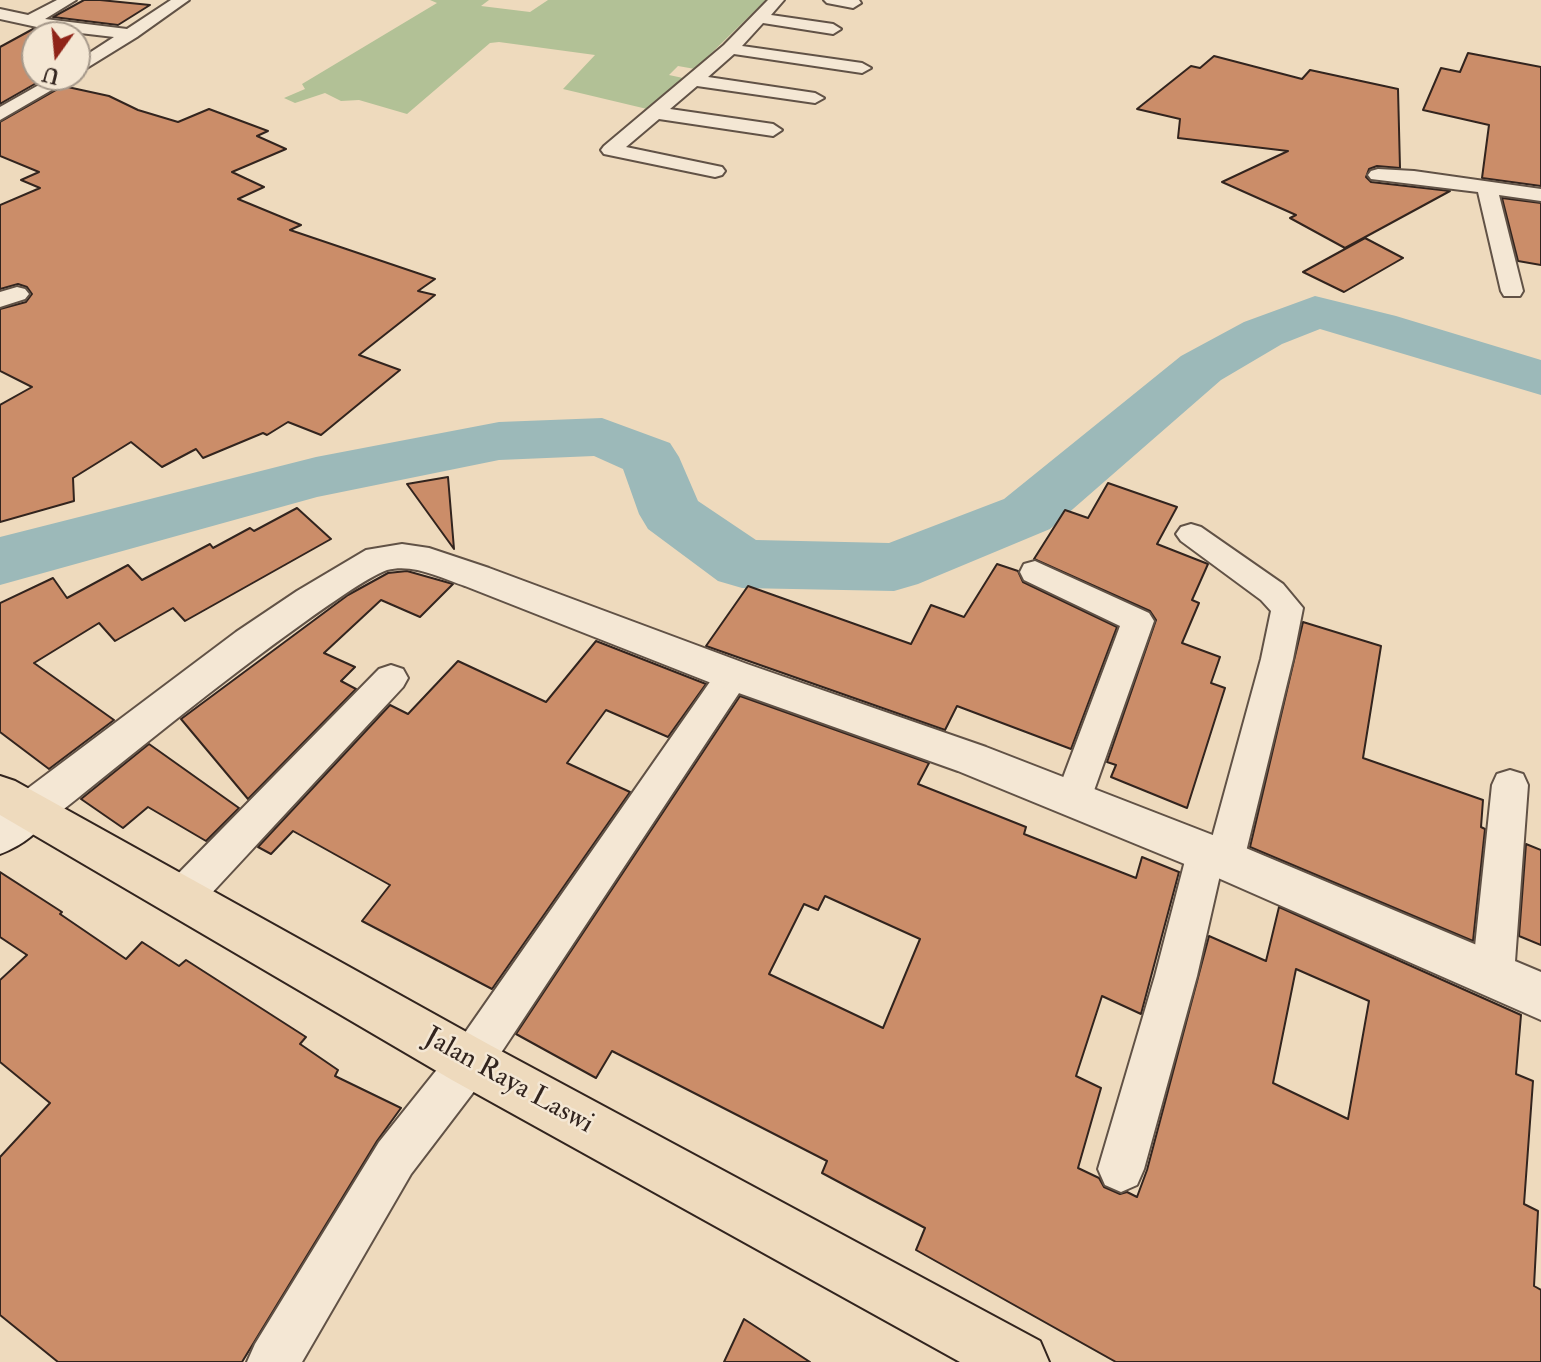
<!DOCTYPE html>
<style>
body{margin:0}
#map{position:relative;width:1541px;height:1362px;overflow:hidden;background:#eedabd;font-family:"IM FELL Double Pica",serif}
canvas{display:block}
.north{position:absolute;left:21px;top:21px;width:70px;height:70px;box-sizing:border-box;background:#f4e7d4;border:2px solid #a6998b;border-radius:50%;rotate:195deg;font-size:19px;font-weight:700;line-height:28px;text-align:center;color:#32241e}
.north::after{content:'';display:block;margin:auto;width:24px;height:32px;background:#8f2418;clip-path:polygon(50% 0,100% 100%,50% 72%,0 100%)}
</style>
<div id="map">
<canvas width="1541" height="1362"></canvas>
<div class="north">U</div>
</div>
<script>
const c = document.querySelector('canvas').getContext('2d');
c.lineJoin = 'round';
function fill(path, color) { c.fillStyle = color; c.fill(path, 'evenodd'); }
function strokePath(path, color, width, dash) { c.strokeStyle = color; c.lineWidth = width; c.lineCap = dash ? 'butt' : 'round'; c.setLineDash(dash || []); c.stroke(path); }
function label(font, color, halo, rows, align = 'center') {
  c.font = font + ' "IM FELL Double Pica",serif'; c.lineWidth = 5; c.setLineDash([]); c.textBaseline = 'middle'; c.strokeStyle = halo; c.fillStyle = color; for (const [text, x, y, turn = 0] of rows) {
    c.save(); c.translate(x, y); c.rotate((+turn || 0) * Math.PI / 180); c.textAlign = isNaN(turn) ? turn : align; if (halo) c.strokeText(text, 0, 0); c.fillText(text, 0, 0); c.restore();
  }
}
fill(new Path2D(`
 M 430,0 L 489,0 L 481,6 L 530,12 L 548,0 L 766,0 L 695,69 L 678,66 L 669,75 L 683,78 L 647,109 L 563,89 L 595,55 L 499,42 L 490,43 L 407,114 L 359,100 L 341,101 L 325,93 L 295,103 L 284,98 L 305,89 L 302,84 L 437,3 Z`), '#b2c196');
fill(new Path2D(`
 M 1315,296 L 1396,316 L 1541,360 L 1541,395 L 1320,329 L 1282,344 L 1221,380 L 1050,529 L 918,584 L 894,591 L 742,588 L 718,581 L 648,529 L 639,514 L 623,469 L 594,456 L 499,460 L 317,497 L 0,585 L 0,537 L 316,457 L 499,422 L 602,418 L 670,443 L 679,457 L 698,501 L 756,540 L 889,543 L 1004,499 L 1181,356 L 1244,322 Z`), '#9cb9b9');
const building = new Path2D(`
 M 84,0 L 100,0 L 150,5 L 118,25 L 53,17 Z
 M 33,29 L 75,35 L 35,35 L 35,77 L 38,77 L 33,80 L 40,81 L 0,104 L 0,47 Z
 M 1468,53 L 1541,67 L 1541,186 L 1482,178 L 1489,125 L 1423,110 L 1441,68 L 1460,72 Z
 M 1214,56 L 1302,79 L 1310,70 L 1398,89 L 1400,168 L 1377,166 L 1369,169 L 1366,177 L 1371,182 L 1450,191 L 1345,248 L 1290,218 L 1296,215 L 1222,182 L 1288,151 L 1178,138 L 1180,119 L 1137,109 L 1191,66 L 1200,68 Z
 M 63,86 L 109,96 L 138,110 L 178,122 L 209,109 L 268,131 L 257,136 L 286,149 L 232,172 L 264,187 L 238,199 L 301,225 L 290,230 L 435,279 L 418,291 L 435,295 L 359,355 L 400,370 L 321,435 L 288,422 L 267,435 L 263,433 L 203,458 L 196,449 L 162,467 L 131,442 L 73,478 L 74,501 L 0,522 L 0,405 L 32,387 L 0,371 L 0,309 L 26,302 L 32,294 L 27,287 L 18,284 L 0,289 L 0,205 L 40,188 L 21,180 L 39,172 L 0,156 L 0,122 Z
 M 1502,198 L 1541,203 L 1541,265 L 1518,261 Z
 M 1365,238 L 1403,258 L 1344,292 L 1303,272 Z
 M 448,477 L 454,549 L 407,484 Z
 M 1108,483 L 1177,507 L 1157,544 L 1208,564 L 1192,600 L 1199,603 L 1182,643 L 1220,657 L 1211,683 L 1225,688 L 1187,808 L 1111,777 L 1116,765 L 1107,762 L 1156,620 L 1150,611 L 1034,559 L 1065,510 L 1088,518 Z
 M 297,508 L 331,539 L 185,621 L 173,608 L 115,641 L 99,623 L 34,663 L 114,720 L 49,769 L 0,732 L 0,603 L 53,578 L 67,598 L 128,565 L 142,580 L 210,544 L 213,548 L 250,528 L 254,531 Z
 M 997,564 L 1018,571 L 1023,582 L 1117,627 L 1071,749 L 957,706 L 945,730 L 706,646 L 748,586 L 911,644 L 931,605 L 964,617 Z
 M 407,571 L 453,584 L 420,617 L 381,600 L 324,653 L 355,667 L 341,681 L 356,689 L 248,799 L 181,719 L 348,595 L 388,573 Z
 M 1303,622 L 1381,646 L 1363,758 L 1483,800 L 1481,827 L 1485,829 L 1473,941 L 1250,847 Z
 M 596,641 L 706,684 L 668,737 L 606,710 L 567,763 L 630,792 L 492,989 L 362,921 L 390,885 L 293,831 L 271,854 L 258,847 L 390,705 L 408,714 L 458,661 L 546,702 Z
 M 740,696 L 929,763 L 918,784 L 1026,827 L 1024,834 L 1136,878 L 1142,857 L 1179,872 L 1141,1014 L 1102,996 L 1076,1076 L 1101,1088 L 1078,1168 L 1099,1178 L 1104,1187 L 1120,1194 L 1127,1192 L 1137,1197 L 1147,1170 L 1209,936 L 1266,961 L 1279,907 L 1521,1015 L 1516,1074 L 1533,1081 L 1524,1204 L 1538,1211 L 1534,1286 L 1541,1290 L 1541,1362 L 1116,1362 L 916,1250 L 925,1228 L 822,1173 L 827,1161 L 612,1051 L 596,1078 L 516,1034 ZM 825,896 L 920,939 L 883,1028 L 769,974 L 804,904 L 818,910 ZM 1296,969 L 1369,1001 L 1348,1119 L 1273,1083 Z
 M 149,744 L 239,808 L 206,841 L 148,807 L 123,828 L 81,799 Z
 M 1526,844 L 1541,850 L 1541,945 L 1519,936 Z
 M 0,872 L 62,912 L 60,914 L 126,959 L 142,942 L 179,966 L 186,960 L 306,1037 L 300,1044 L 338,1070 L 335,1076 L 401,1108 L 377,1141 L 242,1362 L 58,1362 L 0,1315 L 0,1157 L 50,1103 L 0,1062 L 0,980 L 27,955 L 0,937 Z
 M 744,1319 L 810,1362 L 724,1362 Z`);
fill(building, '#cb8d69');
strokePath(building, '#32241e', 2);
const minor = new Path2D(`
 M 57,0 L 76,0 L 45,19 L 127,29 L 171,0 L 189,0 L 137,37 L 77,74 L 77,61 L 114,37 L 46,29 L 0,19 L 0,9 L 28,15 Z
 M 768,0 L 784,0 L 771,15 L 833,24 L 841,29 L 833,34 L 763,23 L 742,46 L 862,63 L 871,68 L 862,73 L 734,54 L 708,77 L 815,93 L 824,98 L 815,103 L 697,86 L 670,109 L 773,124 L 782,130 L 773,136 L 659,119 L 626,147 L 722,167 L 725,171 L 722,175 L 715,177 L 604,154 L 601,150 L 604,146 L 724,45 Z
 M 824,0 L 859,0 L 861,3 L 853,8 L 827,3 Z
 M 53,77 L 74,77 L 0,120 L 0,107 Z
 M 1378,169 L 1414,171 L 1541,189 L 1541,201 L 1499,195 L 1523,291 L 1520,296 L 1504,296 L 1501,291 L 1478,192 L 1371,179 L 1368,175 L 1371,171 Z
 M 17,287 L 25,289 L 29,294 L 25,299 L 0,307 L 0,292 Z
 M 1191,524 L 1201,527 L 1283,584 L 1303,608 L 1293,659 L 1244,860 L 1238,872 L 1225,877 L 1220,875 L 1197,976 L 1144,1169 L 1137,1185 L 1121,1192 L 1105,1185 L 1098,1169 L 1155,976 L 1187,853 L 1193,841 L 1206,836 L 1212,838 L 1261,659 L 1271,611 L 1261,600 L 1181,541 L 1176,534 L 1181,527 Z
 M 1035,561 L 1149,613 L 1154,621 L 1091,799 L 1086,810 L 1073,815 L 1060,810 L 1055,799 L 1120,626 L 1024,580 L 1020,572 L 1024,564 Z
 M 733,662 L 745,666 L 750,675 L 745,684 L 485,1077 L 411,1174 L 302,1362 L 247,1362 L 255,1344 L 379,1142 L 455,1047 L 721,666 Z
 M 391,665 L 403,669 L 408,678 L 403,687 L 196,910 L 182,915 L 168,910 L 163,897 L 168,884 L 379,669 Z
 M 1510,770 L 1523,774 L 1528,785 L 1514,975 L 1508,989 L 1493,995 L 1478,989 L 1472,975 L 1492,785 L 1497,774 Z`);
const tertiary = new Path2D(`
 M 402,544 L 429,548 L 489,568 L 747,664 L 986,747 L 1241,846 L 1541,972 L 1541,1020 L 1209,874 L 958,771 L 719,686 L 465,586 C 441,578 413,563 387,570 C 369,576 323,609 306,621 C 216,685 131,756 45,824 L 30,829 L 15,824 L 9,811 L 15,798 L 236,632 L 297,591 L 366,550 Z`);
const secondary = new Path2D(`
 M 30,793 L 45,798 L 51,811 C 41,832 21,846 0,854 L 0,810 L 15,798 Z`);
const primary = new Path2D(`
 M 0,776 L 15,781 L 488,1044 L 1040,1341 L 1049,1362 L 960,1362 L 452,1080 L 0,815 Z`);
strokePath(minor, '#615246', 4);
strokePath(tertiary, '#615246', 4);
strokePath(secondary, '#32241e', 4);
strokePath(primary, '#32241e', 4);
fill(minor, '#f4e7d4');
fill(tertiary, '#f4e7d4');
fill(secondary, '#f4e7d4');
fill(primary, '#eedabd');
label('28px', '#32241e', '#f4e7d4', [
 ["Jalan Raya Laswi",508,1082,29]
]);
</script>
